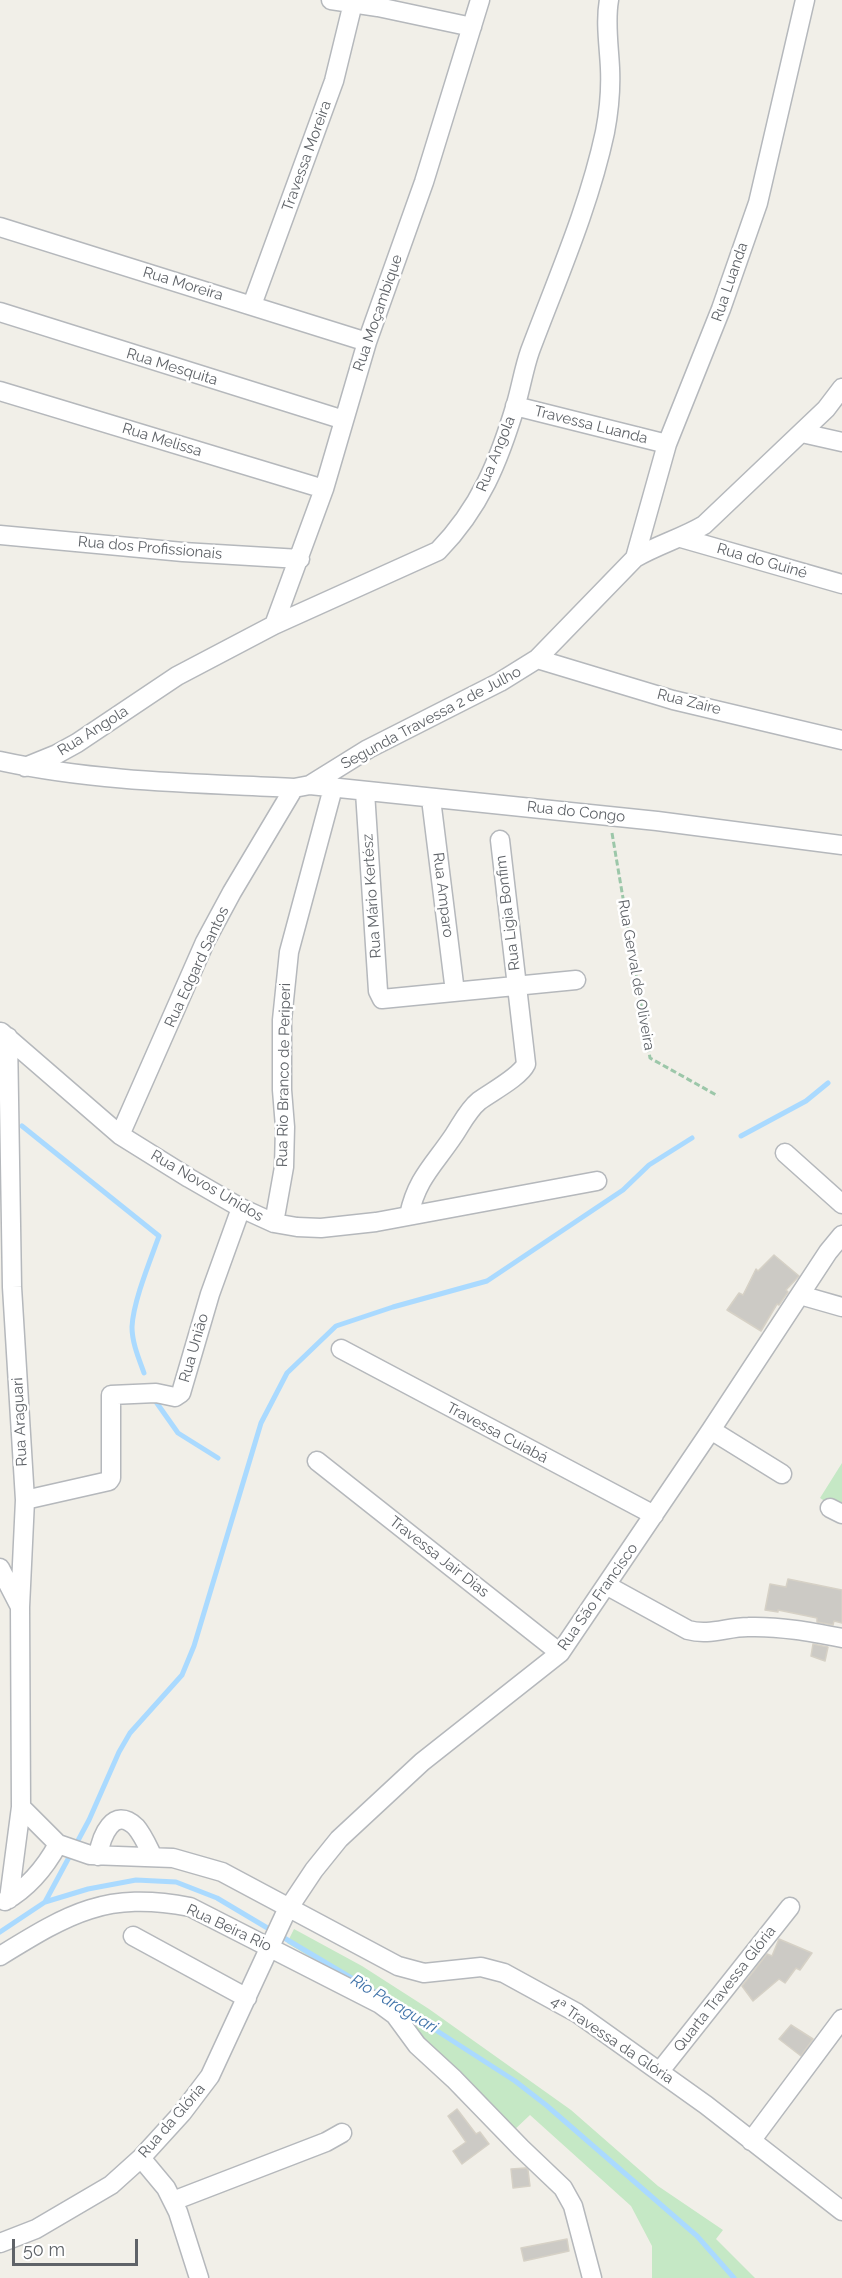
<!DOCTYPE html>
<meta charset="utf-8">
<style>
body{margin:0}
#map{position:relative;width:842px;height:2278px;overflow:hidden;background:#f1efe8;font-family:Raleway,sans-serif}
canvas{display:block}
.scale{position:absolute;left:12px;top:2239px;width:126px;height:27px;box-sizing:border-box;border:3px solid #5f6368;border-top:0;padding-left:8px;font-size:18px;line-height:21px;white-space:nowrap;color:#5f6368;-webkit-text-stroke:4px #fff;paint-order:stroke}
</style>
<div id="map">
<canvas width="842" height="2278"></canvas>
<div class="scale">50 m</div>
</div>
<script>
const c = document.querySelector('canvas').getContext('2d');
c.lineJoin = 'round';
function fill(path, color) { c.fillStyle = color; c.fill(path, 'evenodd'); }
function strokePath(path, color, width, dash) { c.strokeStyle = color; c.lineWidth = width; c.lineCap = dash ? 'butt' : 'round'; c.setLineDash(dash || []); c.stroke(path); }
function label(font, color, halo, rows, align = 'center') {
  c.font = font + ' Raleway,sans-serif'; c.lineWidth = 5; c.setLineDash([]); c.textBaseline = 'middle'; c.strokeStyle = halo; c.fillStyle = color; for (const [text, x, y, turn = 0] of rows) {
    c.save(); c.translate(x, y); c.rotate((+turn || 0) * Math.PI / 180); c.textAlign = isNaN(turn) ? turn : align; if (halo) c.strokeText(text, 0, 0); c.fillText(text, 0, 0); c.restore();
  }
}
fill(new Path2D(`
 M 842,1463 L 842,1512 L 820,1498 Z
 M 294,1929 L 362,1966 L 429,2009 L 571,2110 L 658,2186 L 723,2230 L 716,2239 L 755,2278 L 652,2278 L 652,2246 L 631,2206 L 530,2115 L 512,2132 L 421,2042 L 410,2017 L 287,1943 Z`), '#c5e8c5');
strokePath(new Path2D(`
 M 22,1126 L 159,1236 C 150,1261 133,1302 132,1327 C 132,1343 139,1359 144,1373
 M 741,1136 L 806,1101 L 828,1083
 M 154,1399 L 178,1433 L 218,1458
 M 45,1902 L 89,1820 L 119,1752 L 130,1733 L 182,1675 L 194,1646 L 261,1423 L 287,1373 L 336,1326 L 393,1307 L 487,1281 L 623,1190 L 649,1165 L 692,1138
 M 0,1932 L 45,1902 L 88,1889 L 136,1880 L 176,1882 L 217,1898 L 375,1992
 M 389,2000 L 515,2081 L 546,2105 L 697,2236 L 734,2278`), '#aadaff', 5);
const building = new Path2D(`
 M 774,1255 L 799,1276 L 786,1290 L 788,1292 L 779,1305 L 777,1304 L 761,1331 L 727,1310 L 739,1293 L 743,1295 L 756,1269 L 758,1271 Z
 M 788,1579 L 842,1590 L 842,1623 L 834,1621 L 833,1625 L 817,1622 L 817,1618 L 778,1610 L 778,1612 L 765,1610 L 770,1584 L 786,1587 Z
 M 813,1644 L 828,1647 L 825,1661 L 811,1656 Z
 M 779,1939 L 812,1953 L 800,1970 L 796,1968 L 785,1983 L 779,1979 L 753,2001 L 742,1986 L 767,1954 L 772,1956 Z
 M 791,2025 L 813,2039 L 801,2056 L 779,2039 Z
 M 457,2109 L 476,2134 L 480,2132 L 489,2144 L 462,2164 L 453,2151 L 466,2142 L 448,2116 Z
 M 526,2168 L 528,2170 L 530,2186 L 513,2188 L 511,2169 Z
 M 567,2239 L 569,2251 L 524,2261 L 521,2248 Z`);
fill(building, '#cccac5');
strokePath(building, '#d6d1c6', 1.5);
const minor = new Path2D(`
 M 331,0 L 378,7 L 472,27
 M 0,227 L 367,342
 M 252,305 L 334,81 L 353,3
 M 0,312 L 344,420
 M 0,391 L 324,489
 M 515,406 L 667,444
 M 802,433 L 842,442
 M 0,535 L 183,552 L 300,559
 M 681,538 L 842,584
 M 635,558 L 667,444 L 721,309 L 758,203 L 805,0
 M 274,625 L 324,489 L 367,342 L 424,182 L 480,0
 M 537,659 L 673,700 L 842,740
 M 0,761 C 97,782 195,783 294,788
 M 25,767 L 57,754 L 77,743 L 177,676 L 274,625 L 438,551 C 480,508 499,461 516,404 C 521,387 524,368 530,351 C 557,279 589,207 605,132 C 609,111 611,89 610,68 C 609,46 605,22 609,0
 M 310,785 L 368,749 L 500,682 L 537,659 L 635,558 C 657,545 682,538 704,525 L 826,409 L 842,388
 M 365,792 L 378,991 L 382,999 L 576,980
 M 431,799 L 455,992
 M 1,1032 L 120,1135 L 189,1178 L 241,1208 L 274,1223 L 297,1227 L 321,1228 L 376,1222 L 597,1181
 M 8,1037 L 12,1287 L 25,1500 L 20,1607 L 21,1807 L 9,1899
 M 120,1135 L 205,942 L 232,892 L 294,788 L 310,785 L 657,821 L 842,845
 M 785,1153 L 842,1204
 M 409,1215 C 417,1178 434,1165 454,1135 C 462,1123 468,1110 479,1101 C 491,1092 520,1077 526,1064 L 500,840
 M 274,1223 L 284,1167 L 285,1127 L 282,1090 L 282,1020 L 289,952 L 333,788
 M 800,1295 L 842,1307
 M 341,1349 L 654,1515
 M 711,1430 L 782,1474
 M 317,1461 L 560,1653
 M 25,1500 L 109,1481 L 111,1478 L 111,1395 L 156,1393 L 175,1397 L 181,1393 L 210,1294 L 241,1208
 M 830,1508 L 842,1514
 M 0,1568 L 19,1605
 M 606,1585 L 688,1630 C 709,1636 727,1627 748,1627 C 780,1626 811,1632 842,1638
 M 21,1807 L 58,1844 L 90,1855 L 173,1858 L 222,1872 L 398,1966 L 424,1973 L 481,1967 L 504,1973 L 577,2013 L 706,2105 L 842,2211
 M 98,1856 C 101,1837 113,1805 136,1827 C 143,1835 148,1847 153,1857
 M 5,1901 C 28,1888 46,1866 58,1844
 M 133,1936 L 247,1998
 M 0,1956 C 70,1913 106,1891 190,1907 L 380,2004 L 395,2015 L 417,2045 L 454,2079 L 521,2148 L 563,2188 L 573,2206 L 592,2278
 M 660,2071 L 790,1907
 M 751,2141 L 842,2019
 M 141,2158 L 166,2188 L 178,2212 L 199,2278
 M 173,2201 L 326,2142 L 342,2133
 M 0,2243 L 36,2229 L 111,2185 L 141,2158 L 182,2113 L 210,2076 L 286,1912 L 314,1870 L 339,1839 L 422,1762 L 560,1653 L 711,1430 L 828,1252 L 842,1235`);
strokePath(minor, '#b5b8bc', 21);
strokePath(new Path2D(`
 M 612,833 L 650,1058 L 718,1096`), '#9cc7a9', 3, [6, 3]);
strokePath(minor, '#fff', 18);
label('15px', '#5f6368', '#fff', [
 ["Travessa Moreira",307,156,-70],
 ["Rua Luanda",730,282,-71],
 ["Rua Moreira",183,284,17],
 ["Rua Moçambique",378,313,-71],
 ["Rua Mesquita",172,367,17],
 ["Travessa Luanda",591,425,14],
 ["Rua Melissa",162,440,17],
 ["Rua Angola",496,454,-68],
 ["Rua dos Profissionais",150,548,5],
 ["Rua do Guiné",762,561,16],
 ["Rua Zaire",689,702,14],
 ["Segunda Travessa 2 de Julho",431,718,-28],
 ["Rua Angola",93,731,-32],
 ["Rua do Congo",576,812,6],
 ["Rua Amparo",443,895,83],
 ["Rua Mário Kertész",372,896,-94],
 ["Rua Ligia Bonfim",508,913,-97],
 ["Rua Edgard Santos",197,967,-65],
 ["Rua Gerval de Oliveira",636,975,80],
 ["Rua Rio Branco de Periperi",284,1075,-89],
 ["Rua Novos Unidos",207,1186,30],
 ["Rua Uniâo",194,1348,-74],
 ["Rua Araguari",20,1422,-93],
 ["Travessa Cuiabá",497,1433,28],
 ["Travessa Jair Dias",439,1557,38],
 ["Rua São Francisco",598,1597,-55],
 ["Rua Beira Rio",229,1928,25],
 ["Quarta Travessa Glória",725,1989,-52],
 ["4ª Travessa da Glória",612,2040,34],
 ["Rua da Glória",172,2121,-49]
]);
label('italic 16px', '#4174aa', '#fff', [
 ["Rio Paraguari",394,2004,31]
]);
</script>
